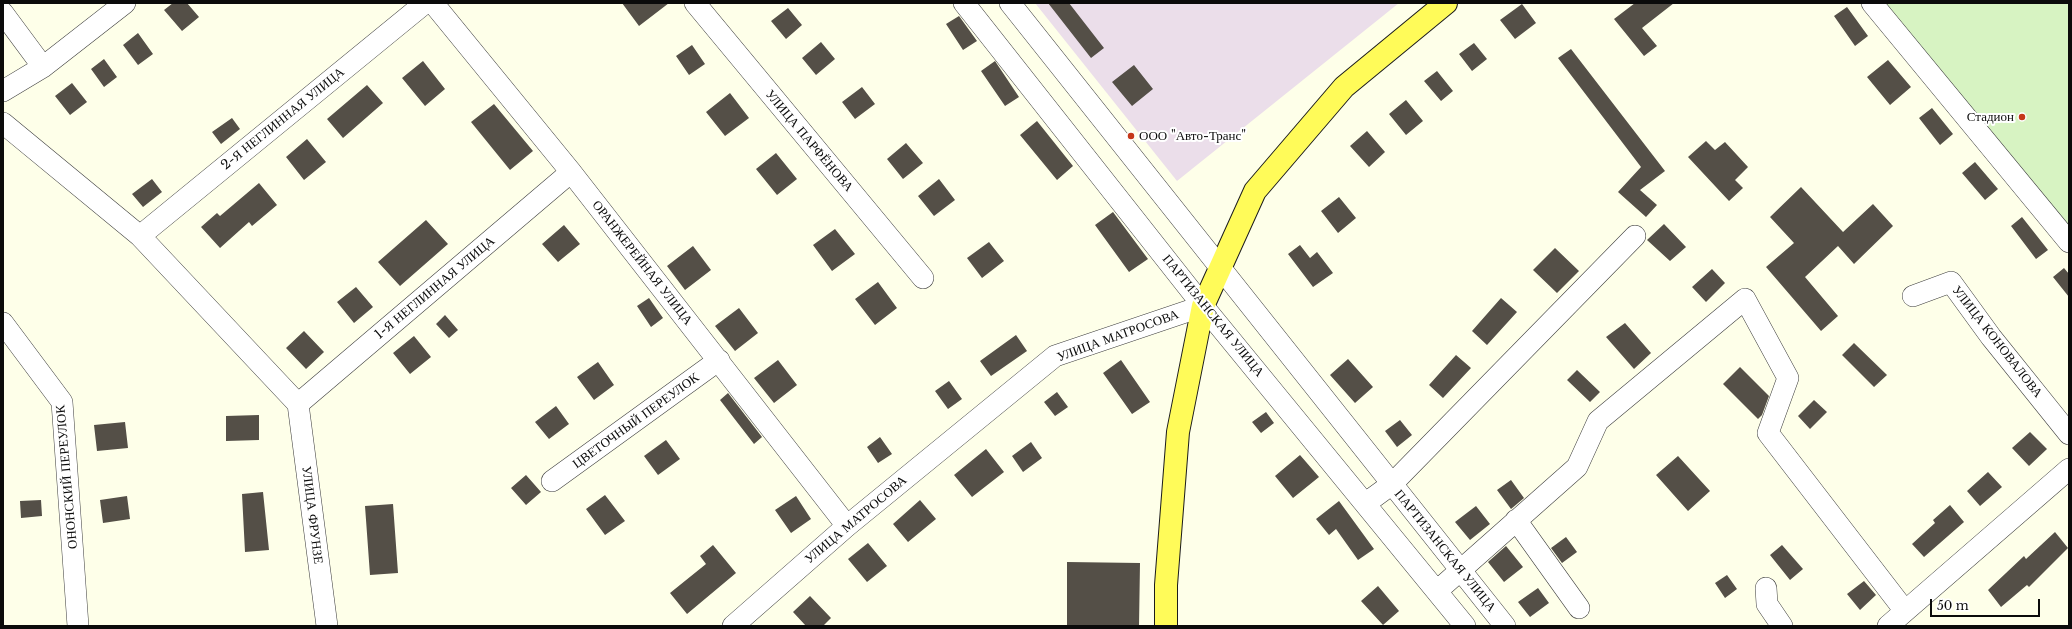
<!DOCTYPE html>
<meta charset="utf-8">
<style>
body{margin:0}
#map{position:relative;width:2072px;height:629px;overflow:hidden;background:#feffe9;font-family:"Libre Baskerville",serif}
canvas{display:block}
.frame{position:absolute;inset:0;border:4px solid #0b0b0b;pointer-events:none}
.scale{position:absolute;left:1930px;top:599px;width:110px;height:18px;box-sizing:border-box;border:2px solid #0b0b0b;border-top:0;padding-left:5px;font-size:12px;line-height:14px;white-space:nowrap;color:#0b0b0b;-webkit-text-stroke:3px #fff;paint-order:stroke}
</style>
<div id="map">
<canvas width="2072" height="629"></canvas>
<div class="frame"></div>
<div class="scale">50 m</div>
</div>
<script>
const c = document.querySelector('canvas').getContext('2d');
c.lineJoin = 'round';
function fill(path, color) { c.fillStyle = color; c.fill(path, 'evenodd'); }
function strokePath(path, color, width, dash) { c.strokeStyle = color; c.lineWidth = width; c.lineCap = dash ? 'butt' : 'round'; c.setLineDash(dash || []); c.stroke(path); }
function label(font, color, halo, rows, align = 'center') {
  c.font = font + ' "Libre Baskerville",serif'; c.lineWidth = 4; c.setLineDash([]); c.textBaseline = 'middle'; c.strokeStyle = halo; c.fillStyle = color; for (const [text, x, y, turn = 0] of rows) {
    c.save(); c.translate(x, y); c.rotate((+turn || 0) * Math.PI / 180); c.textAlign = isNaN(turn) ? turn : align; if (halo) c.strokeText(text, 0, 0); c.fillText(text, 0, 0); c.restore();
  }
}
fill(new Path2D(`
 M 1035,3 L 1399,3 L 1177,181 Z`), '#ebdeea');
fill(new Path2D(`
 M 1882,3 L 2069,3 L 2069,231 Z`), '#d7f3c2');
fill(new Path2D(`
 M 173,3 L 187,3 L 199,17 L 182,31 L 164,10 Z
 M 622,3 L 669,3 L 639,26 Z
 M 1048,3 L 1069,3 L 1104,48 L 1091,58 Z
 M 1635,3 L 1674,3 L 1642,28 L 1657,46 L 1644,56 L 1614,19 Z
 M 1522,4 L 1536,23 L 1515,39 L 1500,20 Z
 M 1847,7 L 1868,36 L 1855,46 L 1834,16 Z
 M 788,8 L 802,25 L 786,39 L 771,21 Z
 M 959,16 L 977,41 L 963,50 L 946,24 Z
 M 138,33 L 153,54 L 138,65 L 123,45 Z
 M 821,42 L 835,59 L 816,75 L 802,58 Z
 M 1474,43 L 1487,59 L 1472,71 L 1459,54 Z
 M 692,45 L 705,64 L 689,75 L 676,56 Z
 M 1571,49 L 1665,171 L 1640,190 L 1657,205 L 1646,217 L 1618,192 L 1641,167 L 1558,58 Z
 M 104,59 L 117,77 L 104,87 L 91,69 Z
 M 1888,60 L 1911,87 L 1890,105 L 1867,77 Z
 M 423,61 L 445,89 L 425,106 L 402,78 Z
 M 995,61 L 1019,97 L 1005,106 L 981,71 Z
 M 1134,65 L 1153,89 L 1132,106 L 1112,82 Z
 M 1437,71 L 1453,91 L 1441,101 L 1424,81 Z
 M 72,83 L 87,102 L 70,115 L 55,96 Z
 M 367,85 L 383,103 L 343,138 L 327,119 Z
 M 862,87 L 875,104 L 855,119 L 842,102 Z
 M 730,93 L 749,118 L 725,136 L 706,112 Z
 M 1406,100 L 1423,121 L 1406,135 L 1389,114 Z
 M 494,104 L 533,151 L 510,170 L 471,122 Z
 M 1932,108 L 1953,134 L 1940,145 L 1919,118 Z
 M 232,118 L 240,129 L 221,144 L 212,132 Z
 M 1037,121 L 1073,166 L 1057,180 L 1020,135 Z
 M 1367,131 L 1385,152 L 1369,167 L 1350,146 Z
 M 307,139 L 326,162 L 304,180 L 286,157 Z
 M 1706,141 L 1715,150 L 1725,142 L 1748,167 L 1735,180 L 1743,188 L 1729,201 L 1688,157 Z
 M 906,143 L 923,163 L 903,179 L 887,159 Z
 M 776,153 L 797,179 L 777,195 L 756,169 Z
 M 1975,162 L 1998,189 L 1985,200 L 1962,173 Z
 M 152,179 L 162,192 L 143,207 L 132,194 Z
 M 939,179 L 955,200 L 934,216 L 918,196 Z
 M 259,183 L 277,205 L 252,226 L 249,222 L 220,248 L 201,227 L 217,213 L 220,216 Z
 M 1801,187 L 1843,232 L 1873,204 L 1893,226 L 1854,264 L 1838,246 L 1805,277 L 1838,316 L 1821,331 L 1766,267 L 1794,243 L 1770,217 Z
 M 1339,197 L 1356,218 L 1338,233 L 1321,211 Z
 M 1113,212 L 1148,259 L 1129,272 L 1095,225 Z
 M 2022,217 L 2048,250 L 2036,259 L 2011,226 Z
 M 426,220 L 448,244 L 400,286 L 378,262 Z
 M 1664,224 L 1686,247 L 1670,261 L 1647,240 Z
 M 564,225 L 580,244 L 558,262 L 542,244 Z
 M 835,229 L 855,254 L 832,271 L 813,245 Z
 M 989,242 L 1004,261 L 982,278 L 967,258 Z
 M 1300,245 L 1310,258 L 1317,252 L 1333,273 L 1313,287 L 1288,254 Z
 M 693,246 L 711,270 L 685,290 L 667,266 Z
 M 1555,248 L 1579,271 L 1557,293 L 1533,270 Z
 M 2064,268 L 2069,274 L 2069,297 L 2053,277 Z
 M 1712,269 L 1725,283 L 1706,302 L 1692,287 Z
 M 878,282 L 897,308 L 875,325 L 855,299 Z
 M 356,287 L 373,307 L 354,323 L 337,302 Z
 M 649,298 L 663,318 L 651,327 L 637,306 Z
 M 1501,298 L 1517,312 L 1487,345 L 1472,331 Z
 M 739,308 L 758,333 L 735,351 L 715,326 Z
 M 445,315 L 458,330 L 449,338 L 436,324 Z
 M 1625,323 L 1651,353 L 1634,369 L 1606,337 Z
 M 304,331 L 324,352 L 306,369 L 286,348 Z
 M 1016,335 L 1027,351 L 991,376 L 980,361 Z
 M 414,336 L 431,357 L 410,374 L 393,353 Z
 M 1854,343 L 1887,375 L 1874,387 L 1842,355 Z
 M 1456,355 L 1471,368 L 1443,398 L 1429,385 Z
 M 1348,359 L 1373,387 L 1355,403 L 1330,375 Z
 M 778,360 L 797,385 L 774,403 L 754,378 Z
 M 1121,360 L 1150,402 L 1132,414 L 1103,373 Z
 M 598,362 L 614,385 L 594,400 L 577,377 Z
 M 1740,367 L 1769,396 L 1762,415 L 1758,419 L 1723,384 Z
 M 1577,370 L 1600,392 L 1590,402 L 1567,380 Z
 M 949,381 L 962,399 L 948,409 L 935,391 Z
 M 1057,392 L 1068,407 L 1055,416 L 1044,402 Z
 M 728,393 L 762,437 L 754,444 L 720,400 Z
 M 1814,400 L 1827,412 L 1810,429 L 1798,416 Z
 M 556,406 L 569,424 L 549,439 L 535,422 Z
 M 1266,412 L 1274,423 L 1261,433 L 1252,422 Z
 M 259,415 L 259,440 L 226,441 L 226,416 Z
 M 1400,420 L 1412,435 L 1397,447 L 1385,431 Z
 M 125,422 L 128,448 L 97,451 L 94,425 Z
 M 2030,432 L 2047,449 L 2029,466 L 2012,448 Z
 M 880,437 L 892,454 L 878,463 L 867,447 Z
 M 666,440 L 680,459 L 658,475 L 644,456 Z
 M 1031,442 L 1042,458 L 1023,472 L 1012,456 Z
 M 986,449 L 1004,472 L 972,497 L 954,475 Z
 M 1300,455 L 1319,477 L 1293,498 L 1275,476 Z
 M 1678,456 L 1710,491 L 1688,511 L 1656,475 Z
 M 1988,472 L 2002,487 L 1980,506 L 1967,491 Z
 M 526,475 L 541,492 L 526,505 L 511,488 Z
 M 1511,480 L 1524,498 L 1511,509 L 1497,490 Z
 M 263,492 L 269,550 L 245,552 L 242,494 Z
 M 605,495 L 625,521 L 605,535 L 586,509 Z
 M 127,496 L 130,519 L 103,523 L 100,500 Z
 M 796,496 L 811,519 L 791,533 L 775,510 Z
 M 41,500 L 42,516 L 21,518 L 20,501 Z
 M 920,500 L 936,519 L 908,542 L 893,524 Z
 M 1339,501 L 1374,549 L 1358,560 L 1336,529 L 1329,535 L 1316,519 Z
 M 393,504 L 398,573 L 370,575 L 365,506 Z
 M 1950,505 L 1964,522 L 1924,557 L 1912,544 L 1935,523 L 1933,520 Z
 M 1476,506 L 1490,524 L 1470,540 L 1455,522 Z
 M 2055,532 L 2068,548 L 2029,587 L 2027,585 L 2001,607 L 1988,590 L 2024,556 L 2026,559 Z
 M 1566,537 L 1577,552 L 1562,563 L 1551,548 Z
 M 868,543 L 887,566 L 867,582 L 848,559 Z
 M 713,545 L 736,573 L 687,614 L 670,593 L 706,564 L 700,556 Z
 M 1782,545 L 1803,569 L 1790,580 L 1770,555 Z
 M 1506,546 L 1523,567 L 1504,582 L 1488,562 Z
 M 1067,562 L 1140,563 L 1139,626 L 1067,626 Z
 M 1727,575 L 1737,589 L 1725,598 L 1715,583 Z
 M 1864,581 L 1876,595 L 1860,610 L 1847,594 Z
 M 1378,586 L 1399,611 L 1383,625 L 1361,601 Z
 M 1538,588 L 1549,603 L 1530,617 L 1518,602 Z
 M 810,596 L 831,618 L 823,626 L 806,626 L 793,612 Z`), '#544f47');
const minor = new Path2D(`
 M 433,3 L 571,172 L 847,526
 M 695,3 L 923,278
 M 964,3 L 1203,306 L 1465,626
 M 1010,3 L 1505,626
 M 1872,3 L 2069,242
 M 3,13 L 43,67
 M 3,91 L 43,67 L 125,3
 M 3,123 L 140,236 L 298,404
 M 140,236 L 425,3
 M 1913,296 L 1951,282 L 1991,337 L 2069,434
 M 3,323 L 62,402 L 78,626
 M 298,404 L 571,172
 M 298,404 L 327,626
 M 552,481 L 719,360
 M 1366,503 L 1392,484 L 1635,236
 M 1516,520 L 1579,608
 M 1766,588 L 1767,604 L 1782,626
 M 1437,591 L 1577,467 L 1598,421 L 1745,299 L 1788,378 L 1768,433 L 1905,611
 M 733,626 L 847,526 L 1055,356 L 1203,306
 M 1888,626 L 2069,469`);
const major = new Path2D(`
 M 1166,626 L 1166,585 L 1178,432 L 1203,306 L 1255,191 L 1344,87 L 1446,3`);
strokePath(minor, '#3e3e3e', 22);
strokePath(major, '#1c1c1c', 24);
strokePath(minor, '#fff', 21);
strokePath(major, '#fffb59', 22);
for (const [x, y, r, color] of [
 [2022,117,4,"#c53719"],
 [1131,136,4,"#c53719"]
]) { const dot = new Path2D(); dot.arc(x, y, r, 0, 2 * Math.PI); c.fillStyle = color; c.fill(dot); strokePath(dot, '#fff', 1.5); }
label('13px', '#0b0b0b', '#fff', [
 ["Стадион",2014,117],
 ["ООО \"Авто-Транс\"",1139,136,"left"]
], 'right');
label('13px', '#0b0b0b', '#fff', [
 ["2-Я НЕГЛИННАЯ УЛИЦА",283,119,-39],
 ["УЛИЦА ПАРФЁНОВА",809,141,50],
 ["ОРАНЖЕРЕЙНАЯ УЛИЦА",642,263,52],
 ["1-Я НЕГЛИННАЯ УЛИЦА",435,288,-40],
 ["ПАРТИЗАНСКАЯ УЛИЦА",1213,316,51],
 ["УЛИЦА МАТРОСОВА",1118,336,-20],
 ["УЛИЦА КОНОВАЛОВА",1997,342,52],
 ["ЦВЕТОЧНЫЙ ПЕРЕУЛОК",636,421,-36],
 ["ОНОНСКИЙ ПЕРЕУЛОК",67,477,-95],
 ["УЛИЦА ФРУНЗЕ",312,515,83],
 ["УЛИЦА МАТРОСОВА",856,520,-40],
 ["ПАРТИЗАНСКАЯ УЛИЦА",1445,551,51]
]);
</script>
